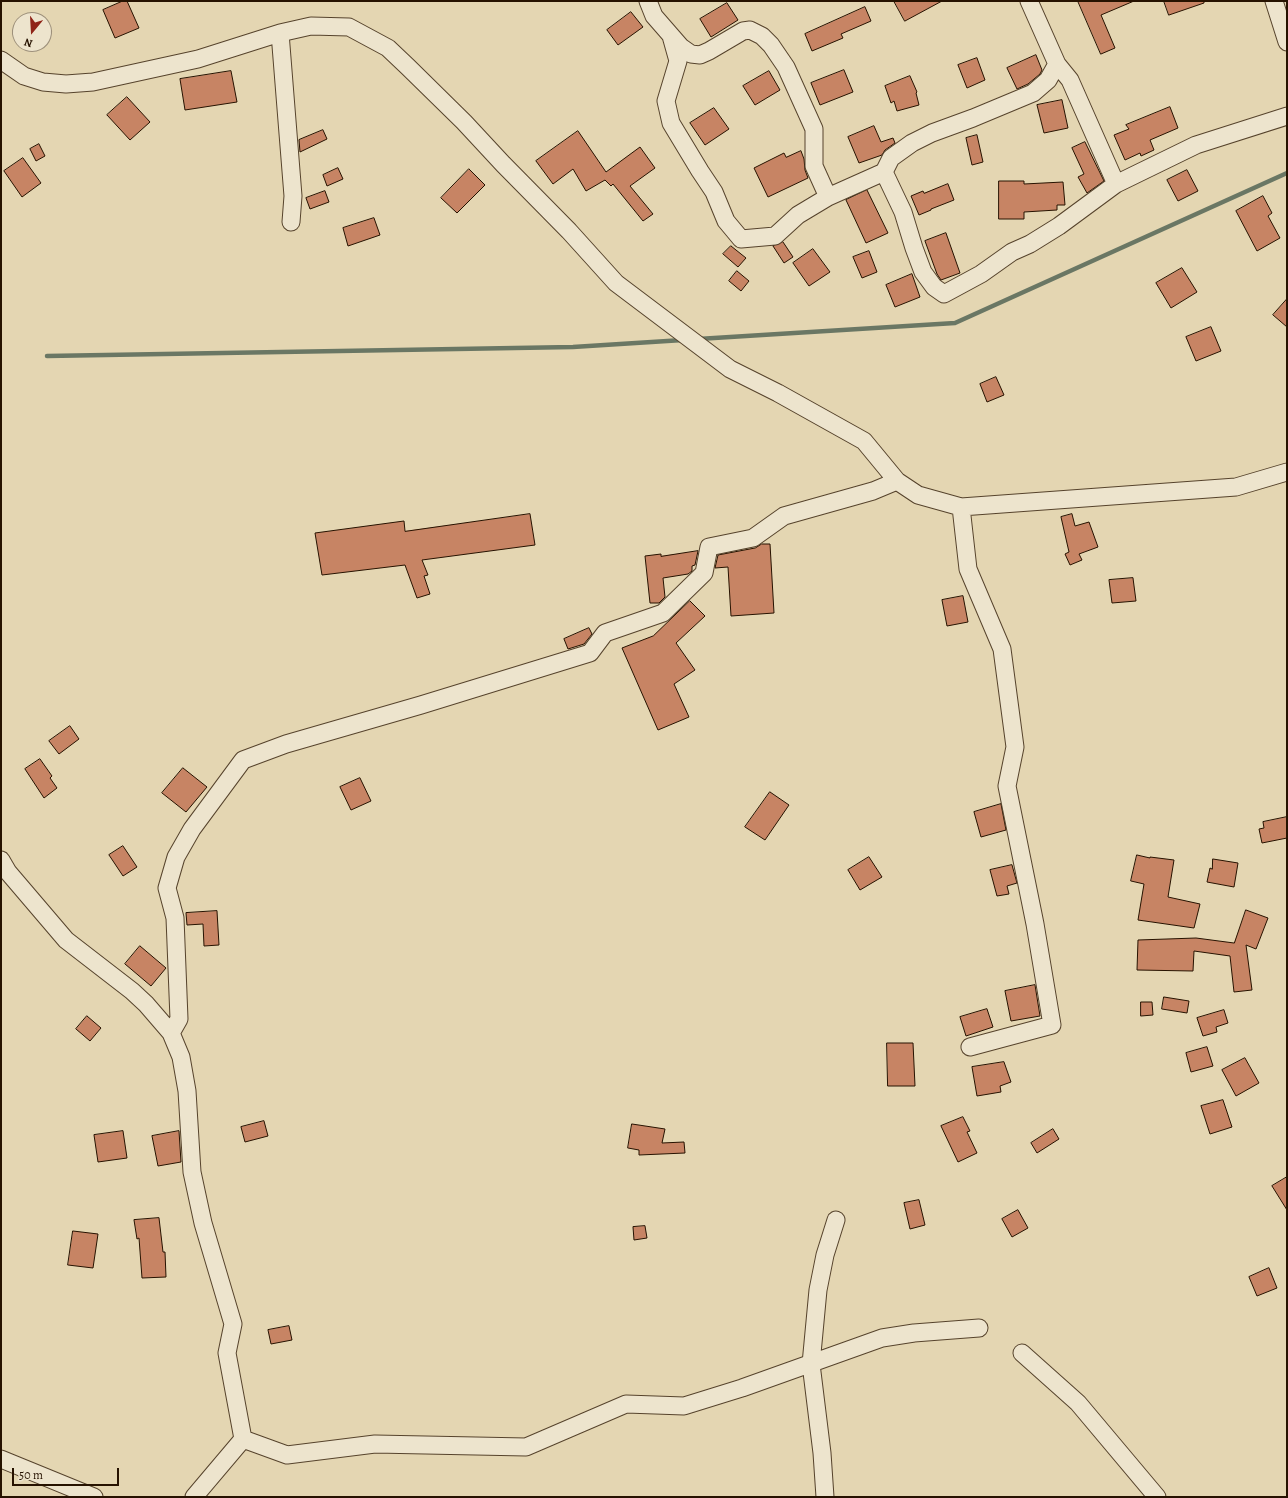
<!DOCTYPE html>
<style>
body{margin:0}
#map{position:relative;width:1288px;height:1498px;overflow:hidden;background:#e4d6b2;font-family:Alegreya,serif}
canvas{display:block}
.frame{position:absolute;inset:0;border:2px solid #261200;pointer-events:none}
.north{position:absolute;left:12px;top:12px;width:40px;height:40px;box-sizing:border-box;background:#ede4cd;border:1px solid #9d907b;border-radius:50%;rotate:198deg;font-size:11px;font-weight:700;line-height:16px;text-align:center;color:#261200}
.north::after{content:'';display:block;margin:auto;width:14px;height:18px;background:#8f2418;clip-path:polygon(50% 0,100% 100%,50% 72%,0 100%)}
.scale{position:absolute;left:12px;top:1468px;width:107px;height:18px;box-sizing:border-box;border:2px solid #261200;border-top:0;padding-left:5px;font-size:12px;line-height:14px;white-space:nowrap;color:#261200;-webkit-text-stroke:3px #ede4cd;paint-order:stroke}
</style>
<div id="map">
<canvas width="1288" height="1498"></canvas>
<div class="frame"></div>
<div class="north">N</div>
<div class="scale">50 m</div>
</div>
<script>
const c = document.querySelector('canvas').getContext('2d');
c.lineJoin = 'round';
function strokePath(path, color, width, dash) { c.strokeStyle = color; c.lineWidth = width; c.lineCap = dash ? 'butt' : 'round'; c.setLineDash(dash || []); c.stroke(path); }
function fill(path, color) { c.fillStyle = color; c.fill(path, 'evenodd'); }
strokePath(new Path2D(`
 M 698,339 L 955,323 L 1287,173
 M 47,356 L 573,347 L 683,340`), '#6a7764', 4.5);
const building = new Path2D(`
 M 123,1 L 127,1 L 139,28 L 115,38 L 103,10 Z
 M 894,1 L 942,1 L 905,21 Z
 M 1078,1 L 1134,1 L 1101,15 L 1115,48 L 1101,54 Z
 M 1164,1 L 1204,1 L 1204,3 L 1169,15 Z
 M 727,3 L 738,20 L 711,37 L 700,19 Z
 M 865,7 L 871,21 L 841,34 L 843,38 L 812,51 L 805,34 Z
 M 631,12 L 643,27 L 618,45 L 607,30 Z
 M 1036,55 L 1042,70 L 1040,74 L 1028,84 L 1017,89 L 1007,68 Z
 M 977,58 L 985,80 L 967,88 L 958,65 Z
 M 844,70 L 853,92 L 820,105 L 811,83 Z
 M 231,71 L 237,102 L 185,110 L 180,79 Z
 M 769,71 L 780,90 L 755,105 L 743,86 Z
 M 910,76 L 917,92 L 916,93 L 919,105 L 897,111 L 894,101 L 891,103 L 885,86 Z
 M 127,97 L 150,122 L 130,140 L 107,115 Z
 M 1062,100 L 1068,128 L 1044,133 L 1037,105 Z
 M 1170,107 L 1178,128 L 1150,140 L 1154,150 L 1141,156 L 1140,153 L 1125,160 L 1114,135 L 1129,129 L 1126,125 Z
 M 714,108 L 729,129 L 705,145 L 690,123 Z
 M 874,126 L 881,142 L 893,138 L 895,143 L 885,150 L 882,155 L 859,163 L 848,137 Z
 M 323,130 L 327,139 L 300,152 L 299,140 Z
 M 578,131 L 606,172 L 640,147 L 655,168 L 630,186 L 653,214 L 643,221 L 613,184 L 611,186 L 605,180 L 586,191 L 573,169 L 553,184 L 536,161 Z
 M 977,135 L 983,162 L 972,165 L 966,138 Z
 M 1085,142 L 1104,181 L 1087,193 L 1078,177 L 1084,174 L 1072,148 Z
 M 39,144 L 45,156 L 36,161 L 30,149 Z
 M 801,151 L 804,159 L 805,170 L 808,178 L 768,197 L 754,168 L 784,153 L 786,157 Z
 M 23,158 L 41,183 L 22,197 L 4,171 Z
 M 338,168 L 343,179 L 327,186 L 323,175 Z
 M 469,169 L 485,185 L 457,213 L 441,198 Z
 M 1187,170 L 1198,191 L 1178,201 L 1167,180 Z
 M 999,181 L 1024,181 L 1024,184 L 1063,182 L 1065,205 L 1057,205 L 1057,210 L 1024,212 L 1024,219 L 999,219 Z
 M 948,184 L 954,200 L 931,209 L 931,210 L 919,215 L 911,196 L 923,191 L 924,193 Z
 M 867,190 L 888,233 L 866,243 L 846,200 Z
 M 325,191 L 329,202 L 310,209 L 306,198 Z
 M 1263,196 L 1272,213 L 1268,216 L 1280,238 L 1257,251 L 1236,211 Z
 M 374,218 L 380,235 L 348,246 L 343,228 Z
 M 946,233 L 960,273 L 941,280 L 937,274 L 925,241 Z
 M 783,242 L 793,257 L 784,263 L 773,246 Z
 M 731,246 L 746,258 L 738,267 L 723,254 Z
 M 813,249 L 830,272 L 809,286 L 793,263 Z
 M 869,251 L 877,272 L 862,278 L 853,257 Z
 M 1182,268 L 1197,292 L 1171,308 L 1156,283 Z
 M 737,271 L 749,281 L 741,291 L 729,281 Z
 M 912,274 L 920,297 L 895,307 L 886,285 Z
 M 1287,299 L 1287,327 L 1273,315 Z
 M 1211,327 L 1221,351 L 1196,361 L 1186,337 Z
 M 996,377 L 1004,395 L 987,402 L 980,384 Z
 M 530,514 L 535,545 L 422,560 L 428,575 L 424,576 L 430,594 L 417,598 L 405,565 L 322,575 L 315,533 L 404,521 L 405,531 Z
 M 1072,514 L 1075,526 L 1089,522 L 1098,547 L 1079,554 L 1082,560 L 1070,565 L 1065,554 L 1069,552 L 1061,517 Z
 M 762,544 L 770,544 L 774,613 L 731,616 L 728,567 L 715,568 L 718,555 L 755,548 Z
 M 698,551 L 695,565 L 692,566 L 692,571 L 688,574 L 663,578 L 665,597 L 659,603 L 650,603 L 645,556 L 661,554 L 661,556 Z
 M 1133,578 L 1136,601 L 1112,603 L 1109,580 Z
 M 963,596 L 968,622 L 947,626 L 942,600 Z
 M 690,601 L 705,616 L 676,643 L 695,670 L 674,684 L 689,717 L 658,730 L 622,648 L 653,636 Z
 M 589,628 L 592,634 L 584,644 L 568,649 L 564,639 Z
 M 70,726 L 79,739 L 59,754 L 49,741 Z
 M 40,759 L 52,776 L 50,778 L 57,788 L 44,798 L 25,769 Z
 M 183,768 L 207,787 L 186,812 L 162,793 Z
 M 360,778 L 371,801 L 351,810 L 340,787 Z
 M 770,792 L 789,805 L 765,840 L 745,827 Z
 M 1001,804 L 1006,830 L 981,837 L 974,812 Z
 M 1287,817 L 1287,838 L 1262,843 L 1259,829 L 1264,828 L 1263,822 Z
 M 123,846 L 137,867 L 123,876 L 109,855 Z
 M 1137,855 L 1150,858 L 1150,857 L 1174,860 L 1168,897 L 1200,904 L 1194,928 L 1138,920 L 1144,884 L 1131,881 Z
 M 869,857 L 882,877 L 860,890 L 848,870 Z
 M 1213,859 L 1238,863 L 1234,887 L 1207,882 L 1210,868 L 1212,869 Z
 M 1012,865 L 1017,883 L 1007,886 L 1009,894 L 997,896 L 990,870 Z
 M 1246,910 L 1268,918 L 1256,949 L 1246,945 L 1252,990 L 1234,992 L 1230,956 L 1194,951 L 1193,971 L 1137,970 L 1138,940 L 1196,938 L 1234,943 Z
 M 217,911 L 219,945 L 204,946 L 203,924 L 187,925 L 186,913 Z
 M 140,946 L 166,968 L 151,986 L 125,964 Z
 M 1035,985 L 1040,1016 L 1011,1021 L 1005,991 Z
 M 1164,997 L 1189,1001 L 1187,1013 L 1162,1009 Z
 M 1141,1002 L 1152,1002 L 1153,1015 L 1141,1016 Z
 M 987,1009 L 993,1027 L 966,1036 L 960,1017 Z
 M 1224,1010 L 1228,1023 L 1216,1027 L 1217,1032 L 1203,1036 L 1197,1018 Z
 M 87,1016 L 101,1028 L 90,1041 L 76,1029 Z
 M 887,1043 L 913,1043 L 915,1086 L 888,1086 Z
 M 1207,1047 L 1213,1066 L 1191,1072 L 1186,1053 Z
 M 1245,1058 L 1259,1083 L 1236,1096 L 1222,1070 Z
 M 1004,1062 L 1011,1082 L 1000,1086 L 1001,1092 L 977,1096 L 972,1067 Z
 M 1223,1100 L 1232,1127 L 1210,1134 L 1201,1106 Z
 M 963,1117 L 970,1131 L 967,1132 L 977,1153 L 958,1162 L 941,1126 Z
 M 264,1121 L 268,1136 L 245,1142 L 241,1127 Z
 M 632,1124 L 665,1129 L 662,1143 L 684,1142 L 685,1153 L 639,1155 L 639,1150 L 628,1148 Z
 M 1053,1129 L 1059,1139 L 1037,1153 L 1031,1143 Z
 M 123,1131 L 127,1158 L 98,1162 L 94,1135 Z
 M 179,1131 L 181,1162 L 158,1166 L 152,1136 Z
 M 1287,1177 L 1287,1210 L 1272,1186 Z
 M 919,1200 L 925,1225 L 910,1229 L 904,1203 Z
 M 1018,1210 L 1028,1228 L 1012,1237 L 1002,1219 Z
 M 159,1218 L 163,1252 L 165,1252 L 166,1277 L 142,1278 L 139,1238 L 137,1239 L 134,1220 Z
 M 645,1226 L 647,1238 L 634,1240 L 633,1227 Z
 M 73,1231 L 98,1234 L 93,1268 L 68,1265 Z
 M 1269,1268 L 1277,1288 L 1257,1296 L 1249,1277 Z
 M 289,1326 L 292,1340 L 271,1344 L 268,1330 Z`);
fill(building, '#c78464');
strokePath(building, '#261200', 1);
const minor = new Path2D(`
 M 648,1 L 654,16 L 681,47 L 691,54 L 700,55 L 709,51 L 743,31 L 750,30 L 762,36 L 771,45 L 786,67 L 814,129 L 814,166 L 828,197
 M 1029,1 L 1057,64 L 1070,80 L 1116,184
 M 1274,1 L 1287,42
 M 280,33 L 293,196 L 291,222
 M 671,36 L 678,61 L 666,101 L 671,123 L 700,171 L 714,192 L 726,221 L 741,239 L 775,236 L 798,215 L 828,197 L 884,172 L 891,158 L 912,143 L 932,133 L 973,118 L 1033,93 L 1048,80 L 1057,64
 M 1,60 L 24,76 L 43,82 L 66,84 L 93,82 L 198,59 L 280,33 L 311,26 L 349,27 L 388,48 L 408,67 L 464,122 L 503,164 L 569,231 L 616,283 L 730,369 L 778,393 L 864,441 L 897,481 L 918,495 L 961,507 L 1236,487 L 1287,472
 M 884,172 L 903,212 L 914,248 L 923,272 L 934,287 L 944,294 L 981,274 L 1012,252 L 1030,244 L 1059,226 L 1116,184 L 1196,145 L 1287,116
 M 961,507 L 968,569 L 1002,649 L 1015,747 L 1007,786 L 1035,924 L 1052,1025 L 970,1047
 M 1,860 L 8,872 L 66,940 L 132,991 L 146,1004 L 171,1033 L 181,1057 L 187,1091 L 192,1172 L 203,1223 L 233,1324 L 227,1353 L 243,1439 L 287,1455 L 375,1444 L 526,1447 L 626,1404 L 684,1406 L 742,1388 L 882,1338 L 914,1333 L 979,1328
 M 171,1033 L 179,1019 L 175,918 L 167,888 L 176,857 L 192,829 L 243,760 L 286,744 L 421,705 L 590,653 L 605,633 L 663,613 L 704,573 L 709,547 L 753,538 L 784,516 L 873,491 L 897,481
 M 1022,1353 L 1078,1403 L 1157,1497
 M 1,1459 L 94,1497
 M 194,1497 L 243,1439
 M 825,1497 L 822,1453 L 811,1364 L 818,1290 L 825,1255 L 836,1220`);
strokePath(minor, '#56432c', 19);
strokePath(minor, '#ede4cd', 17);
</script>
